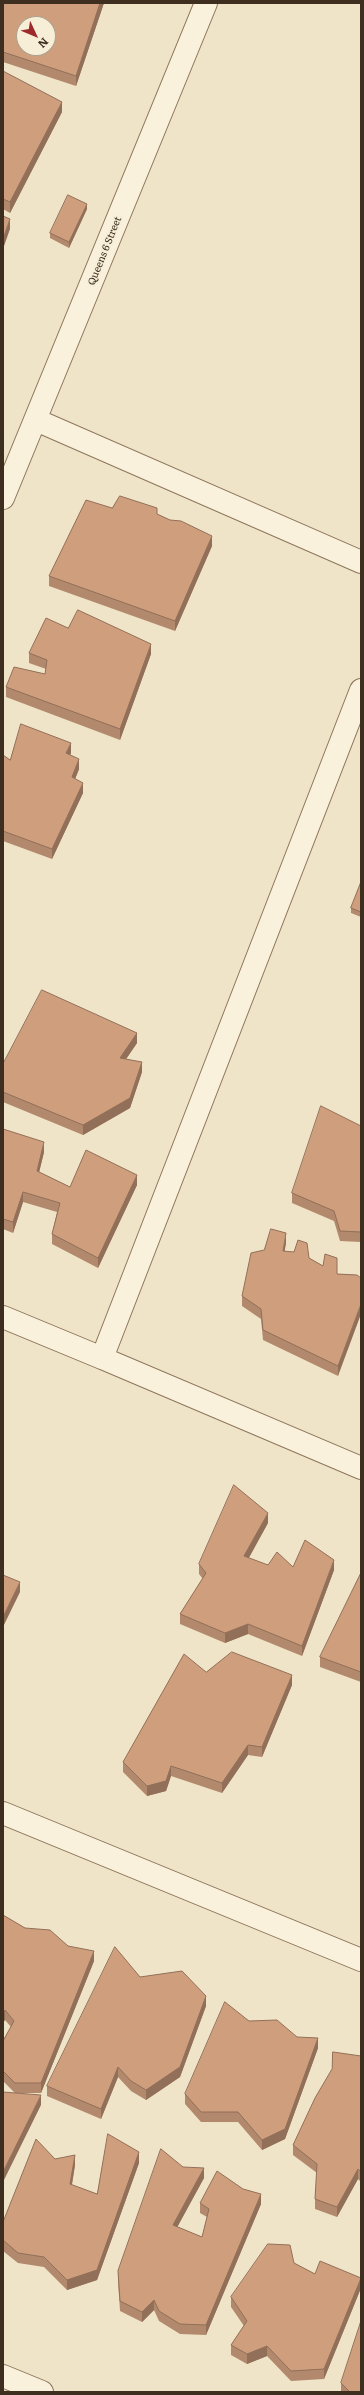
<!DOCTYPE html>
<style>
body{margin:0}
#map{position:relative;width:364px;height:2395px;overflow:hidden;background:#f0e4c8;font-family:Literata,serif}
canvas{display:block}
.frame{position:absolute;inset:0;border:4px solid #3d2e20;pointer-events:none}
.north{position:absolute;left:16px;top:16px;width:40px;height:40px;box-sizing:border-box;background:#f7eed8;border:1px solid #ada18e;border-radius:50%;rotate:134deg;font-size:11px;font-weight:700;line-height:16px;text-align:center;color:#3d2e20}
.north::after{content:'';display:block;margin:auto;width:14px;height:18px;background:#9e2a2b;clip-path:polygon(50% 0,100% 100%,50% 72%,0 100%)}
</style>
<div id="map">
<canvas width="364" height="2395"></canvas>
<div class="frame"></div>
<div class="north">N</div>
</div>
<script>
const c = document.querySelector('canvas').getContext('2d');
c.lineJoin = 'round';
function strokePath(path, color, width, dash) { c.strokeStyle = color; c.lineWidth = width; c.lineCap = dash ? 'butt' : 'round'; c.setLineDash(dash || []); c.stroke(path); }
function fill(path, color) { c.fillStyle = color; c.fill(path, 'evenodd'); }
function label(font, color, halo, rows, align = 'center') {
  c.font = font + ' Literata,serif'; c.lineWidth = 4; c.setLineDash([]); c.textBaseline = 'middle'; c.strokeStyle = halo; c.fillStyle = color; for (const [text, x, y, turn = 0] of rows) {
    c.save(); c.translate(x, y); c.rotate((+turn || 0) * Math.PI / 180); c.textAlign = isNaN(turn) ? turn : align; if (halo) c.strokeText(text, 0, 0); c.fillText(text, 0, 0); c.restore();
  }
}
const minor = new Path2D(`
 M 36,420 L 361,562
 M 3,498 L 206,3
 M 361,690 L 102,1358 L 361,1468
 M 3,1317 L 102,1358
 M 3,1813 L 361,1960
 M 3,2376 L 42,2392`);
strokePath(minor, '#8d765c', 24);
strokePath(minor, '#faf1dc', 22);
fill(new Path2D(`
 M 3,3 L 104,3 L 76,86 L 3,62 Z
 M 3,71 L 62,112 L 10,213 L 3,209 Z
 M 87,209 L 69,248 L 50,238 L 50,233 Z
 M 112,508 L 157,514 L 170,520 L 212,546 L 175,631 L 49,586 L 49,576 Z
 M 68,628 L 151,654 L 120,740 L 6,697 L 6,687 L 45,674 L 46,669 L 29,663 L 29,653 Z
 M 71,753 L 70,755 L 79,769 L 75,779 L 83,793 L 52,859 L 3,841 L 3,755 L 10,760 Z
 M 361,882 L 361,917 L 351,913 L 351,908 Z
 M 137,1043 L 126,1059 L 142,1072 L 130,1108 L 83,1135 L 3,1102 L 3,1064 Z
 M 361,1126 L 361,1242 L 340,1241 L 334,1221 L 292,1203 L 292,1193 Z
 M 3,1129 L 44,1152 L 39,1172 L 70,1187 L 137,1185 L 98,1268 L 52,1244 L 52,1234 L 57,1212 L 23,1202 L 13,1233 L 3,1229 Z
 M 286,1243 L 284,1251 L 309,1258 L 337,1274 L 357,1275 L 338,1376 L 263,1340 L 261,1319 L 242,1306 L 242,1296 Z
 M 268,1523 L 248,1558 L 268,1565 L 334,1570 L 302,1656 L 248,1634 L 225,1643 L 180,1624 L 180,1614 L 203,1579 L 199,1574 L 199,1564 Z
 M 361,1573 L 361,1682 L 320,1667 L 320,1657 Z
 M 206,1672 L 292,1685 L 262,1757 L 248,1755 L 222,1793 L 171,1776 L 166,1791 L 147,1796 L 123,1772 L 123,1762 Z
 M 3,1915 L 25,1928 L 68,1946 L 94,1961 L 41,2093 L 18,2093 L 41,2105 L 15,2093 L 3,2081 L 3,2041 L 11,2027 L 5,2020 L 3,2023 Z
 M 140,1977 L 206,2006 L 180,2077 L 146,2100 L 131,2091 L 118,2077 L 101,2119 L 47,2096 L 47,2086 Z
 M 249,2021 L 297,2037 L 318,2048 L 285,2139 L 262,2150 L 238,2122 L 201,2122 L 185,2104 L 185,2094 Z
 M 361,2056 L 361,2182 L 358,2179 L 337,2217 L 315,2209 L 315,2199 L 317,2173 L 293,2155 L 293,2145 Z
 M 55,2159 L 75,2165 L 72,2185 L 97,2194 L 139,2163 L 97,2280 L 67,2290 L 44,2267 L 18,2263 L 3,2251 L 3,2222 Z
 M 183,2167 L 204,2178 L 177,2227 L 202,2237 L 207,2217 L 200,2213 L 200,2203 L 261,2204 L 206,2335 L 180,2334 L 159,2321 L 154,2310 L 142,2322 L 120,2311 L 118,2281 L 118,2271 Z
 M 294,2263 L 315,2274 L 361,2288 L 324,2379 L 291,2381 L 267,2356 L 247,2364 L 231,2355 L 231,2345 L 244,2326 L 231,2307 L 231,2297 Z
 M 341,2383 L 361,2392 L 341,2392 Z`), '#b2896c');
fill(new Path2D(`
 M 100,3 L 104,3 L 76,86 L 76,76 Z
 M 62,102 L 62,112 L 10,213 L 10,202 Z
 M 87,204 L 87,209 L 69,248 L 69,242 Z
 M 10,219 L 10,229 L 3,249 L 3,239 Z
 M 212,536 L 212,546 L 175,631 L 175,621 Z
 M 151,644 L 151,654 L 120,740 L 120,729 Z
 M 71,743 L 71,753 L 66,764 L 66,753 Z
 M 79,759 L 79,769 L 72,787 L 72,777 Z
 M 83,783 L 83,793 L 52,859 L 52,849 Z
 M 137,1033 L 137,1043 L 120,1068 L 120,1058 Z
 M 142,1062 L 142,1072 L 130,1108 L 83,1135 L 83,1125 Z
 M 44,1142 L 44,1152 L 37,1181 L 37,1171 Z
 M 137,1175 L 137,1185 L 98,1268 L 98,1258 Z
 M 23,1192 L 23,1202 L 13,1233 L 13,1222 Z
 M 286,1233 L 286,1243 L 283,1261 L 283,1251 Z
 M 361,1304 L 361,1314 L 338,1376 L 338,1366 Z
 M 268,1513 L 268,1523 L 244,1567 L 244,1556 Z
 M 334,1560 L 334,1570 L 302,1656 L 302,1646 Z
 M 20,1582 L 20,1592 L 3,1627 L 3,1617 Z
 M 248,1624 L 248,1634 L 225,1643 L 225,1633 Z
 M 292,1675 L 292,1685 L 262,1757 L 262,1747 Z
 M 248,1745 L 248,1755 L 222,1793 L 222,1783 Z
 M 171,1766 L 171,1776 L 166,1791 L 147,1796 L 147,1786 Z
 M 94,1951 L 94,1961 L 41,2093 L 41,2083 Z
 M 206,1996 L 206,2006 L 180,2077 L 146,2100 L 146,2090 Z
 M 5,2010 L 5,2020 L 3,2023 L 3,2013 Z
 M 318,2038 L 318,2048 L 285,2139 L 262,2150 L 262,2140 Z
 M 118,2067 L 118,2077 L 101,2119 L 101,2109 Z
 M 41,2095 L 41,2105 L 3,2182 L 3,2172 Z
 M 139,2152 L 139,2163 L 97,2280 L 67,2290 L 67,2280 Z
 M 75,2155 L 75,2165 L 70,2195 L 70,2184 Z
 M 204,2168 L 204,2178 L 173,2235 L 173,2225 Z
 M 358,2169 L 358,2179 L 337,2217 L 337,2207 Z
 M 261,2194 L 261,2204 L 206,2335 L 206,2325 Z
 M 361,2278 L 361,2288 L 324,2379 L 324,2369 Z
 M 154,2300 L 154,2310 L 142,2322 L 142,2312 Z
 M 267,2346 L 267,2356 L 247,2364 L 247,2354 Z`), '#916f58');
const building = new Path2D(`
 M 3,3 L 100,3 L 76,76 L 3,52 ZM 24,24 L 48,24 L 48,48 L 24,48 Z
 M 3,71 L 62,102 L 10,202 L 3,199 Z
 M 68,195 L 87,204 L 69,242 L 50,233 Z
 M 3,216 L 10,219 L 3,239 Z
 M 120,496 L 157,508 L 157,514 L 170,520 L 181,521 L 212,536 L 175,621 L 49,576 L 86,500 L 112,508 Z
 M 78,610 L 151,644 L 120,729 L 6,687 L 14,667 L 45,674 L 47,660 L 29,653 L 46,618 L 68,628 Z
 M 21,724 L 71,743 L 66,753 L 79,759 L 72,777 L 83,783 L 52,849 L 3,831 L 3,755 L 10,760 Z
 M 361,882 L 361,912 L 351,908 Z
 M 42,990 L 137,1033 L 120,1058 L 142,1062 L 130,1098 L 83,1125 L 3,1092 L 3,1064 Z
 M 321,1106 L 361,1126 L 361,1232 L 340,1231 L 334,1211 L 292,1193 Z
 M 3,1129 L 44,1142 L 37,1171 L 70,1187 L 86,1150 L 137,1175 L 98,1258 L 52,1234 L 60,1203 L 23,1192 L 13,1222 L 3,1219 Z
 M 271,1229 L 286,1233 L 283,1251 L 294,1252 L 298,1240 L 307,1243 L 309,1258 L 323,1266 L 325,1254 L 337,1258 L 337,1274 L 357,1275 L 361,1278 L 361,1304 L 338,1366 L 263,1330 L 261,1309 L 242,1296 L 251,1253 L 264,1250 Z
 M 234,1485 L 268,1513 L 244,1556 L 268,1565 L 277,1552 L 293,1567 L 305,1540 L 334,1560 L 302,1646 L 248,1624 L 225,1633 L 180,1614 L 206,1573 L 199,1564 Z
 M 361,1573 L 361,1672 L 320,1657 Z
 M 3,1575 L 20,1582 L 3,1617 Z
 M 232,1652 L 292,1675 L 262,1747 L 248,1745 L 222,1783 L 171,1766 L 166,1781 L 147,1786 L 123,1762 L 184,1654 L 206,1672 Z
 M 3,1915 L 25,1928 L 50,1930 L 68,1946 L 94,1951 L 41,2083 L 15,2083 L 3,2071 L 3,2041 L 14,2021 L 5,2010 L 3,2013 Z
 M 115,1947 L 140,1977 L 182,1971 L 206,1996 L 180,2067 L 146,2090 L 131,2081 L 118,2067 L 101,2109 L 47,2086 Z
 M 225,2002 L 249,2021 L 277,2020 L 297,2037 L 318,2038 L 285,2129 L 262,2140 L 238,2112 L 201,2112 L 185,2094 Z
 M 333,2052 L 361,2056 L 361,2172 L 358,2169 L 337,2207 L 315,2199 L 317,2164 L 293,2145 L 315,2098 L 332,2069 Z
 M 3,2092 L 41,2095 L 3,2172 Z
 M 108,2134 L 139,2152 L 97,2270 L 67,2280 L 44,2257 L 18,2253 L 3,2240 L 3,2222 L 36,2139 L 55,2159 L 75,2155 L 70,2184 L 97,2194 Z
 M 161,2149 L 183,2167 L 204,2168 L 173,2225 L 202,2237 L 209,2209 L 200,2203 L 217,2171 L 243,2189 L 261,2194 L 206,2325 L 180,2324 L 159,2311 L 154,2300 L 142,2312 L 120,2301 L 118,2271 Z
 M 268,2244 L 290,2245 L 294,2263 L 315,2274 L 320,2261 L 361,2278 L 324,2369 L 291,2371 L 267,2346 L 247,2354 L 231,2345 L 247,2321 L 231,2297 Z
 M 361,2321 L 361,2392 L 350,2392 L 341,2383 Z`);
fill(building, '#cf9f7d');
strokePath(building, '#916f58', 1);
label('10px', '#3d2e20', '#f7eed8', [
 ["Queens 6 Street",105,251,-68]
]);
</script>
